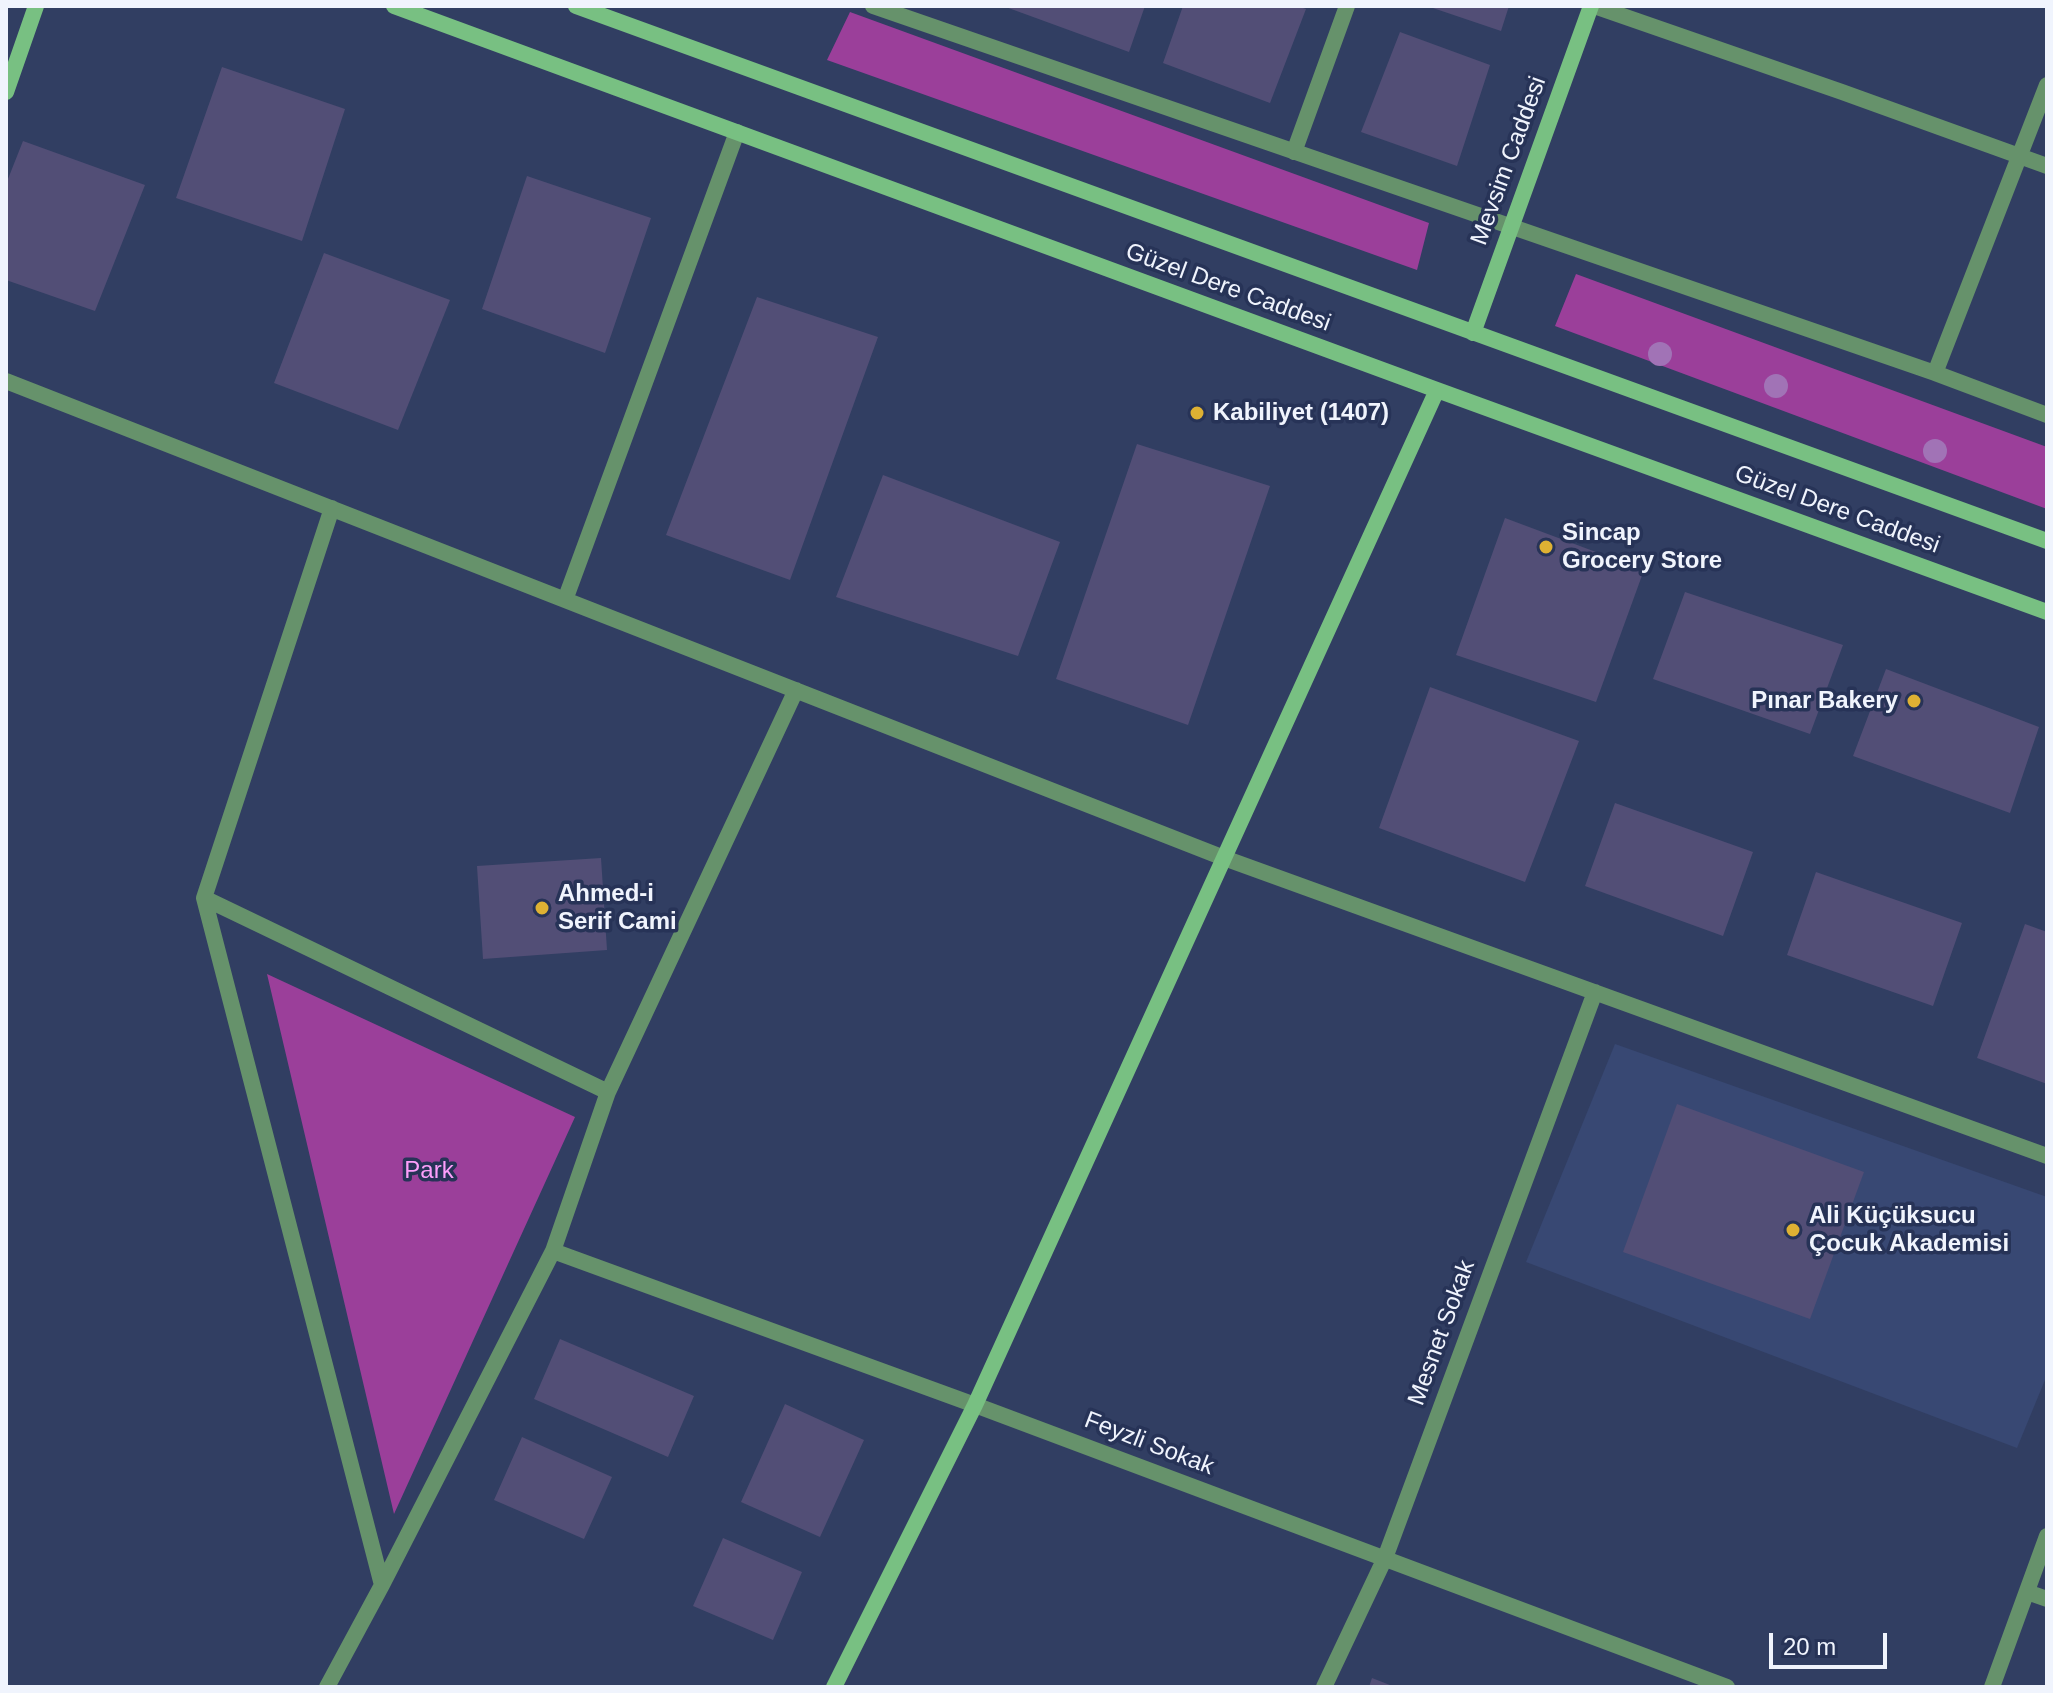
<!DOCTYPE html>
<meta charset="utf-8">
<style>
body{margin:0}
#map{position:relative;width:2053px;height:1693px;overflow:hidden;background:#313e62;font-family:Arial,sans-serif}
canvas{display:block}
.frame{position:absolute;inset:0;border:8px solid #f0f4fd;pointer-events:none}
.scale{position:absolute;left:1769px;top:1633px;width:118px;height:36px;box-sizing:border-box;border:4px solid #f0f4fd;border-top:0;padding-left:10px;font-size:24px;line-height:28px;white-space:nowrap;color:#f0f4fd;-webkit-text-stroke:6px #273357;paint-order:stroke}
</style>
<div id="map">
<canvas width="2053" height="1693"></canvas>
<div class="frame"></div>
<div class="scale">20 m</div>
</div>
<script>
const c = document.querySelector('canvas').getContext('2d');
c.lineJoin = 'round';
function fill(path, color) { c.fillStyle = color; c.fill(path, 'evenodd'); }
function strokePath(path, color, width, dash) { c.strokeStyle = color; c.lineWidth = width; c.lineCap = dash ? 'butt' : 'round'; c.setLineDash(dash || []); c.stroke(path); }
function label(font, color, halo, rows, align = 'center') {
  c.font = font + ' Arial,sans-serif'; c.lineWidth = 7; c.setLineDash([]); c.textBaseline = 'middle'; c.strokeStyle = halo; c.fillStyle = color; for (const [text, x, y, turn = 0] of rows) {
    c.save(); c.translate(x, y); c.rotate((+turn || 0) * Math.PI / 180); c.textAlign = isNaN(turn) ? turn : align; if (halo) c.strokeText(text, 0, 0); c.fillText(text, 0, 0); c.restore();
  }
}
fill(new Path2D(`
 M 1615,1044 L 2047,1197 L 2047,1375 L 2017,1448 L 1526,1262 Z`), '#384873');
fill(new Path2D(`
 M 850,12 L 1429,223 L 1417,270 L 827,60 Z
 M 1576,274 L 2047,447 L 2047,509 L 1555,326 Z
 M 267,974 L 575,1117 L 394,1514 Z`), '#9b3f9a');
fill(new Path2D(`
 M 1003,6 L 1145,6 L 1129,52 Z
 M 1183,6 L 1297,6 L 1306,9 L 1270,103 L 1163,63 Z
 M 1427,6 L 1509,6 L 1501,31 Z
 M 1400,32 L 1490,65 L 1457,166 L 1361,132 Z
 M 222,67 L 345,109 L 302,241 L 176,198 Z
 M 23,141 L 145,185 L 95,311 L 6,280 L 6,184 Z
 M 527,176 L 651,218 L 605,353 L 482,309 Z
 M 324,253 L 450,300 L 398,430 L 274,383 Z
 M 757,297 L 878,337 L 790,580 L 666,535 Z
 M 1137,444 L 1270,486 L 1188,725 L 1056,679 Z
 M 883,475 L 1060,542 L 1018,656 L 836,597 Z
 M 1505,518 L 1644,570 L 1596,702 L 1456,655 Z
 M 1685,592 L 1843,645 L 1810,734 L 1653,679 Z
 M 1886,669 L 2039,727 L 2010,813 L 1853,756 Z
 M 1430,687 L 1579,741 L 1525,882 L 1379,828 Z
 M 1615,803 L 1753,852 L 1723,936 L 1585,886 Z
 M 601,858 L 607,950 L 483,959 L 477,866 Z
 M 1816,872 L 1962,923 L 1933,1006 L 1787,955 Z
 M 2025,924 L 2047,932 L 2047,1084 L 1977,1058 Z
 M 1677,1104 L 1864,1172 L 1810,1319 L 1623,1252 Z
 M 560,1339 L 694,1396 L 668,1457 L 534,1399 Z
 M 785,1404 L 864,1440 L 820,1537 L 741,1502 Z
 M 522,1437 L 612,1477 L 584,1539 L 494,1500 Z
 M 723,1538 L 802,1572 L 773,1640 L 693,1606 Z
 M 1372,1678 L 1395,1687 L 1369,1687 Z`), '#524e76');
strokePath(new Path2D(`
 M 873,6 L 1935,373 L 2047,415
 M 1594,6 L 1842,92 L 2047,166
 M 1294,152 L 1347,6
 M 1935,373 L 2047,85
 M 6,381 L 1224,858 L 2047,1156
 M 332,508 L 204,898 L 382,1585
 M 565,600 L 737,132
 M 204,898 L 608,1092
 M 553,1251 L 975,1405 L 1727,1687
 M 2027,1592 L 2047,1599
 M 327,1687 L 382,1585 L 553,1251 L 608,1092 L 796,690
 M 1324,1687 L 1385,1558 L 1595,992
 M 1992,1687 L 2047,1536`), '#66926b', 16);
strokePath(new Path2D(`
 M 394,6 L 1437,390 L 2047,612
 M 576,6 L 2047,541
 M 6,92 L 36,6
 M 1473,333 L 1591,6
 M 834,1687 L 975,1405 L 1437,390`), '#78c082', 16);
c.fillStyle = '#a173b6';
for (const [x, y] of [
 [1660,354],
 [1776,386],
 [1935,451]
]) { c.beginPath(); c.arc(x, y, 12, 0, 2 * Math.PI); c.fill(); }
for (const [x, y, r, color] of [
 [1197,413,8,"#deb133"],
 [1546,547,8,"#deb133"],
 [1914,701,8,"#deb133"],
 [542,908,8,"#deb133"],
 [1793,1230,8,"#deb133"]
]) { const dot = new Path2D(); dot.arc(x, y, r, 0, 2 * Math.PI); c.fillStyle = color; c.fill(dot); strokePath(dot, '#273357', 3); }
label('24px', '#f0f4fd', '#273357', [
 ["Mevsim Caddesi",1509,161,-70],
 ["Güzel Dere Caddesi",1228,288,20],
 ["Güzel Dere Caddesi",1837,510,20],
 ["Mesnet Sokak",1442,1333,-70],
 ["Feyzli Sokak",1149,1444,21]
]);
label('bold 24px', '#f0f4fd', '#273357', [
 ["Kabiliyet (1407)",1213,413],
 ["Sincap",1562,533],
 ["Grocery Store",1562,561],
 ["Pınar Bakery",1898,701,"right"],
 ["Ahmed-i",558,894],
 ["Serif Cami",558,922],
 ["Ali Küçüksucu",1809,1216],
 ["Çocuk Akademisi",1809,1244]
], 'left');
label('24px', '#fd9ffb', '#273357', [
 ["Park",429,1171]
]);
</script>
